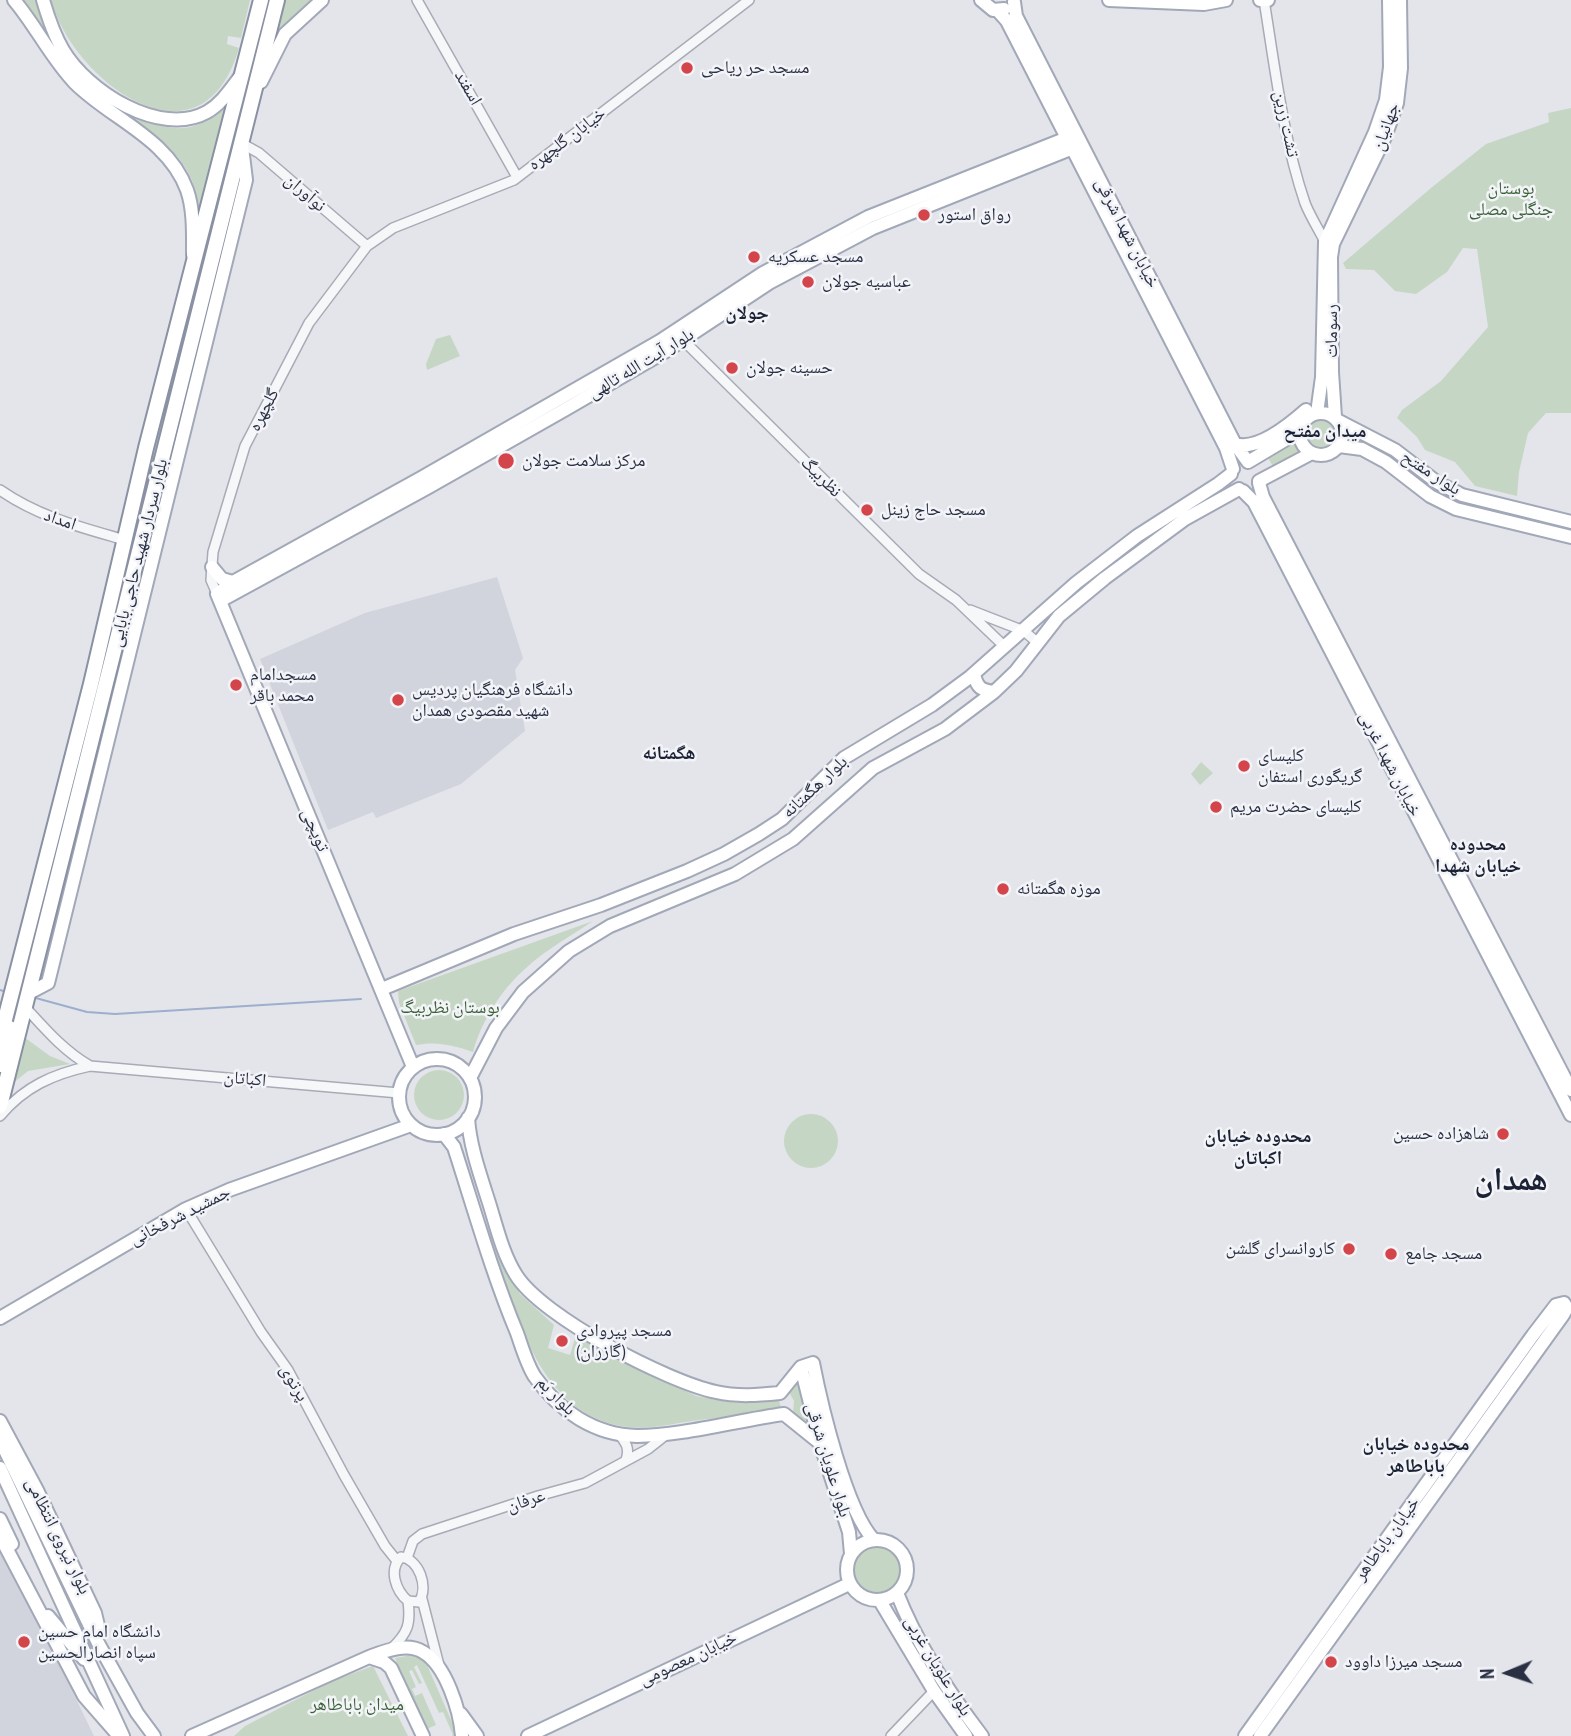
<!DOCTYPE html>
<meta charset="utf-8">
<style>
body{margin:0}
#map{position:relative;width:1571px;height:1736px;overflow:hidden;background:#e3e5eb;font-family:"PT Sans Narrow",sans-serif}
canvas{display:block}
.north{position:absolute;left:1473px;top:1638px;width:70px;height:70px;-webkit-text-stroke:5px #f3f4f8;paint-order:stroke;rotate:268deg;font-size:19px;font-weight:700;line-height:28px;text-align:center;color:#2a3044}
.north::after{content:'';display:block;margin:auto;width:24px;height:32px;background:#2a3044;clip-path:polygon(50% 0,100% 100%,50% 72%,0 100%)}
</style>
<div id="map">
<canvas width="1571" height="1736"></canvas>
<div class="north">N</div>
</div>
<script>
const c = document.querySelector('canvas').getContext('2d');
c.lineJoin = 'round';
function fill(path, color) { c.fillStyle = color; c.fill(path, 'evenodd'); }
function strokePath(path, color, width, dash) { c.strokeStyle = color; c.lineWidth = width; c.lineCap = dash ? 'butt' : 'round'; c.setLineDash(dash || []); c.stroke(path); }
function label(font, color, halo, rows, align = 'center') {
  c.font = font + ' "PT Sans Narrow","Noto Naskh Arabic",sans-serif'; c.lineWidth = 5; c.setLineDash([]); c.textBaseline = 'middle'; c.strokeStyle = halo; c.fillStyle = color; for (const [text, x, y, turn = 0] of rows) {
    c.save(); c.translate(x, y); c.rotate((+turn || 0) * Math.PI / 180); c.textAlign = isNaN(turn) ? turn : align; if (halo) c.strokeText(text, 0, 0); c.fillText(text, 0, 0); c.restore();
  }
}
fill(new Path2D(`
 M 497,577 L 523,658 L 515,670 L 525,731 L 461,784 L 376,818 L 373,812 L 328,830 L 260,659 L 365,613 Z
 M 0,1542 L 3,1548 L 94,1736 L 0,1736 Z`), '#d1d4dd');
fill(new Path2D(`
 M 24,0 L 36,0 L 49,39 Z
 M 51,0 L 250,0 L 241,38 L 228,36 L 227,44 L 239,48 C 202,176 74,83 51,0 Z
 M 278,0 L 315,0 L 272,56 L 250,116 Z
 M 228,105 L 199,218 C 198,208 198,196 194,186 C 183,151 147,130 118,109 C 166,128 185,142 228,105 Z
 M 1571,108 L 1571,413 L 1546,413 L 1528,433 L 1519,472 L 1517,496 L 1475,486 L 1455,462 L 1425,450 L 1417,437 L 1397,418 L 1402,410 L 1441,381 L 1488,327 L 1477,249 L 1463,248 L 1447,272 L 1416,294 L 1395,291 L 1374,270 L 1346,269 L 1343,263 L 1431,188 L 1486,144 L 1549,122 L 1548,113 Z
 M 450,335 L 460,356 L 427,370 L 426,364 L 436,339 Z
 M1306 434a15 15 0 1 1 30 0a15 15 0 1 1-30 0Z
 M 1296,442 L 1302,452 L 1274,468 L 1268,458 Z
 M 1201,762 L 1213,773 L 1200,785 L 1191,774 Z
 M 593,921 C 571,936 545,950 525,969 C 501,990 481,1022 473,1052 C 454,1045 436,1041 416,1045 L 399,1003 L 398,991 Z
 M 24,1037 L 50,1056 L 70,1064 L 28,1071 L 12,1084 Z
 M414 1095a25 25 0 1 1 50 0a25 25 0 1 1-50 0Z
 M784 1141a27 27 0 1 1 54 0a27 27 0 1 1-54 0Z
 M 490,1241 L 520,1294 L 554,1325 L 548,1348 L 570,1355 L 576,1335 L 696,1396 L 717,1400 L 779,1401 L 781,1407 C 766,1415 712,1418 692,1421 C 671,1424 648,1430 628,1427 C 537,1416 517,1312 490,1241 Z
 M 799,1381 L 809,1423 L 793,1413 L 794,1401 L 789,1392 Z
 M854 1570a23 23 0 1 1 46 0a23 23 0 1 1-46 0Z
 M 412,1655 L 424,1658 L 458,1736 L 452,1736 L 453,1735 L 443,1712 L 439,1713 L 417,1665 L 414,1667 L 422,1683 L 419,1684 L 412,1670 L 409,1671 L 416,1687 L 412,1689 L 415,1696 L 422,1693 L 436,1725 L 427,1729 L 395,1658 Z
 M 373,1666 L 408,1736 L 234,1736 L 245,1726 L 332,1681 Z`), '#c6d6c4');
strokePath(new Path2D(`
 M 0,990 L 6,992
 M 32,997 L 87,1012 L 115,1014 L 361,999`), '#9dafcc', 2);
const minor = new Path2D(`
 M 417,0 L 517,177
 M 1264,0 C 1275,68 1283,138 1305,203 C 1310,216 1319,230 1325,242
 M 241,143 L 259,153 L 367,246
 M 683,340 L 919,574 L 956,600 L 1004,646
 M 0,490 C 39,517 80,527 125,540
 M 217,594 L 211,580 L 213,552 L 245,446 L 309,323 L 367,246 L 393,228 L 514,180 L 749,0
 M 970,610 L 1024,631 L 1038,643
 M 25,1007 C 46,1030 64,1051 90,1066
 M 0,1116 C 24,1087 53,1074 90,1066 L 399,1093
 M 186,1209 L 261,1332 L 288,1370 L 344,1475 L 385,1546 L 397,1561
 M 619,1434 C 626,1443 630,1448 626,1460
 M 401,1557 C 419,1559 429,1587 419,1602 L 408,1601 C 396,1591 388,1570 401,1557 Z
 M 407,1558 L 413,1541 L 422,1534 L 538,1496 L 585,1483 L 648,1449 L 667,1434
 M 422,1599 L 439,1665
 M 391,1649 C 408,1633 411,1624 408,1601
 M 891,1736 L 934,1691`);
const major = new Path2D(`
 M 14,0 C 36,26 51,58 75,83 C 111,119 168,138 187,190 C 194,210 193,234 193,255
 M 43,0 C 48,17 54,35 63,50 C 87,91 160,138 207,112 C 221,104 230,90 240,77
 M 981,0 L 993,10 L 1004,9
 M 1109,0 L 1204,4 L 1226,0
 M 1260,0 L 1268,0
 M 1014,2 L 1016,16 L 1235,444 L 1248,462 L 1300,431
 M 998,11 L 1007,21 L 1226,448 L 1233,469
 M 261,82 L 285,34 L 322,0
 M1300 434a21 21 0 1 1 42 0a21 21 0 1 1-42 0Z
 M 1317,413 L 1322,377 L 1325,242 L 1375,132 L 1386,100 L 1390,67 L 1389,0
 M 1335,417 L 1332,372 L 1331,257 L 1333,244 L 1385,137 L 1397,103 L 1401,68 L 1400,0
 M 1337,420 L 1395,450 L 1438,483 L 1462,495 L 1571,522
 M 1235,444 C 1258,451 1289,425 1306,410
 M 1339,446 L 1362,449 L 1386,462 L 1430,496 L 1456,509 L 1571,537
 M 1259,481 L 1312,453
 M 1259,483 L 1263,497 L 1571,1090
 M 1243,491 L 1254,502 L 1571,1115
 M 212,567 L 222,579 L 233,582
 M 220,601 L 427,488 L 566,409 L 666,351 L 769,283 L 873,228 L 1073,148
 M 974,674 C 977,688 981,690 994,692
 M 382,989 L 514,934 L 601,905 L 687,871 L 724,854 L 759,834 L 782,819 L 844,758 L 932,705 L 970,677 L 1076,583 L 1137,536 L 1218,484 L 1231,474
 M 29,993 L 48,983 L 246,180 L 242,147
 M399 1097a38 38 0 1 1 76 0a38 38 0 1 1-76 0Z
 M 0,1066 L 10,1027
 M 413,1067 L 217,594 L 233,582 L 421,478 L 660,341 L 763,273 L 868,217 L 1067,138
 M 470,1078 L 496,1028 L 523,992 L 569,951 L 610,926 L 735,874 L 793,839 L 873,768 L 945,729 L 994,692 L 1016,671 L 1059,616 L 1105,578 L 1185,519 L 1239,489
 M 468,1118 C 470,1148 481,1177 490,1206 C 497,1229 503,1254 516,1275 C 542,1317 668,1382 716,1392 C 738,1397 759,1395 780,1393 L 801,1367
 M 444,1134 L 454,1147 C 474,1209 492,1273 517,1333 C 522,1347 527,1365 535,1377 C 559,1411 595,1435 637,1436 C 681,1436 739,1420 784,1414 L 820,1443
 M 0,1318 L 186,1209 L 229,1190 L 411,1125
 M 801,1367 L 813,1363 C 821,1404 846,1511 874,1540
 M 801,1367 L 820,1443 L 849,1532 L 851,1554
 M 0,1421 L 37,1490 L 95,1613 L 100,1634
 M 0,1440 L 98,1643 L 137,1713 L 154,1736
 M 0,1468 L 123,1736
 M 0,1519 L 12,1544
 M 0,1536 L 84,1696 L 119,1736
 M847 1570a30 30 0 1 1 60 0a30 30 0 1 1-60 0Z
 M 897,1593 C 917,1644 949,1693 982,1736
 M 880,1601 L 934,1691 L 966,1736
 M 48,1616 L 84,1659
 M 369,1657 C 385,1651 407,1642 423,1652 C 446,1665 460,1711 462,1736
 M 461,1714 L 477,1736
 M 192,1736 L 369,1657 L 384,1662 L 391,1668 L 423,1736
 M 528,1736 L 849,1584
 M 1245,1736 L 1533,1335 L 1556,1305 L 1564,1303 L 1567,1308 L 1563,1315 L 1260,1736`);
const highway = new Path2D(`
 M 0,1039 L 91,684 L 146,448 L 261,0
 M 0,1106 L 277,0`);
strokePath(minor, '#a8abb6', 12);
strokePath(major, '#a2a8b8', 16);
strokePath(highway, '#8991a3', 18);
strokePath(minor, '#f6f7f9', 9);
strokePath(major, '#fff', 12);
strokePath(highway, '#fff', 14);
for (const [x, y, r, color] of [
 [687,68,7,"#d3454a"],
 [924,215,7,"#d3454a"],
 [754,257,7,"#d3454a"],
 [808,282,7,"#d3454a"],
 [732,368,7,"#d3454a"],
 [506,461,9,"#d3454a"],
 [867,510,7,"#d3454a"],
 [236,685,7,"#d3454a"],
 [398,700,7,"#d3454a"],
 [1244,766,7,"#d3454a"],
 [1216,807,7,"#d3454a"],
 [1003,889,7,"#d3454a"],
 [1503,1134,7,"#d3454a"],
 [1349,1249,7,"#d3454a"],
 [1391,1254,7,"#d3454a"],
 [562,1341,7,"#d3454a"],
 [24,1642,7,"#d3454a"],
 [1331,1662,7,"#d3454a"]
]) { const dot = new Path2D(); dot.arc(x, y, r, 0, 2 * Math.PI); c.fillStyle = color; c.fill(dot); strokePath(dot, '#f3f4f8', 2.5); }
label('18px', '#2a3044', '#f3f4f8', [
 ["مسجد حر ریاحی",701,68],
 ["رواق استور",938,215],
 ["مسجد عسکریه",768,257],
 ["عباسیه جولان",822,282],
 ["حسینه جولان",746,368],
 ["مرکز سلامت جولان",522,461],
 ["مسجد حاج زینل",881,510],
 ["مسجدامام",250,675],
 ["محمد باقر",250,696],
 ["دانشگاه فرهنگیان پردیس",412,690],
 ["شهید مقصودی همدان",412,711],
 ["کلیسای",1258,756],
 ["گریگوری استفان",1258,777],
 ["کلیسای حضرت مریم",1230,807],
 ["موزه هگمتانه",1017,889],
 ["شاهزاده حسین",1489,1134,"right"],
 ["کاروانسرای گلشن",1335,1249,"right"],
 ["مسجد جامع",1405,1254],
 ["مسجد پیروادی",576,1331],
 ["(گازران)",576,1352],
 ["دانشگاه امام حسین",38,1632],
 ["سپاه انصارالحسین",38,1653],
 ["مسجد میرزا داوود",1345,1662]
], 'left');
label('18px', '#2a3044', '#f3f4f8', [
 ["اسفند",468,88,60],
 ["تشت زرین",1286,124,78],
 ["جهانیان",1386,127,-70],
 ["خیابان گلچهره",567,139,-37],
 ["نوآوران",305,193,41],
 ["خیابان شهدا شرقی",1127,233,63],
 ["رسومات",1332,331,-90],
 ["بلوار آیت الله تالهی",641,364,-31],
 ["گلچهره",264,410,-62],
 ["بلوار مفتح",1431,473,33],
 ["نظربیگ",821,477,45],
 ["امداد",60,520,19],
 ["بلوار سردار شهید حاجی بابایی",139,553,-76],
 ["خیابان شهدا غربی",1390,764,63],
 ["بلوار هگمتانه",815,787,-43],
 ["توپچی",315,830,67],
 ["اکباتان",245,1079,5],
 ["جمشید شرفخانی",180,1216,-27],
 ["پرتوی",294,1383,60],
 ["بلوار بَم",556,1396,45],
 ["بلوار علویان شرقی",828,1460,73],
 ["عرفان",526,1501,-18],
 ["بلوار نیروی انتظامی",58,1536,64],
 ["خیابان باباطاهر",1387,1539,-54],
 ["خیابان معصومی",688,1659,-25],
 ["بلوار علویان غربی",938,1666,59]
]);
label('18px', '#3a6137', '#f3f4f8', [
 ["بوستان",1511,189],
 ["جنگلی مصلی",1511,210],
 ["بوستان نظربیگ",450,1008],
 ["میدان باباطاهر",357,1705]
]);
label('bold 19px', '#1c2235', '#f3f4f8', [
 ["جولان",747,314],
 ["میدان مفتح",1325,432],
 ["هگمتانه",669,754],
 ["محدوده",1478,845],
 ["خیابان شهدا",1478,867],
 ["محدوده خیابان",1258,1137],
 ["اکباتان",1258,1159],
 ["محدوده خیابان",1416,1445],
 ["باباطاهر",1416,1467]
]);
label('bold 32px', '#1c2235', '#f3f4f8', [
 ["همدان",1511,1181]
]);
</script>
